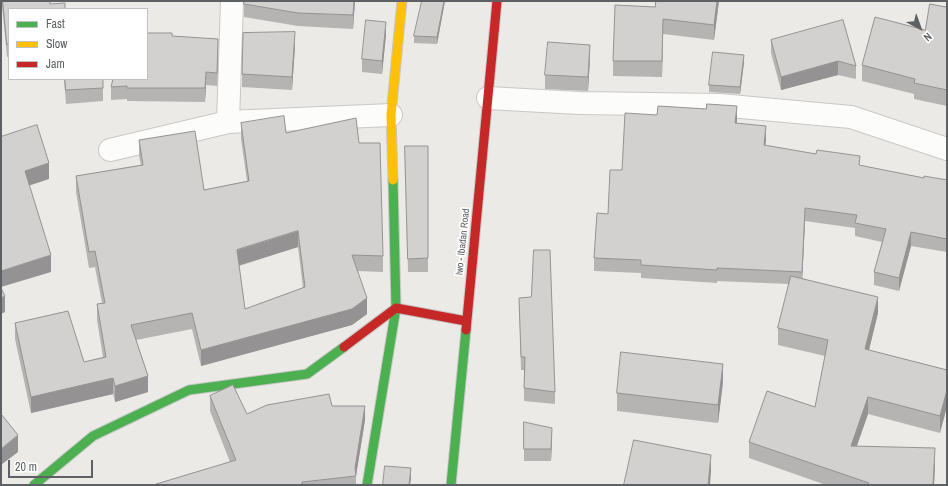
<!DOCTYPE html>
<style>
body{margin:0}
#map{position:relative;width:948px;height:486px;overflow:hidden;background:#eceae7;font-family:"Archivo Narrow",sans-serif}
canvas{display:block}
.frame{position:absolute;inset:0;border:2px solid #5d6164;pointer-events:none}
.legend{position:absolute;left:8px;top:8px;width:140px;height:72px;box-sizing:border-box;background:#fff;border:1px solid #bec0c1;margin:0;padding:5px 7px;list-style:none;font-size:12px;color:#5d6164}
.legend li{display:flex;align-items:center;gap:8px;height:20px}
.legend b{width:20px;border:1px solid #bec0c1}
.north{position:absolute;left:900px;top:8px;width:40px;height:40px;-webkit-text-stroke:3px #fff;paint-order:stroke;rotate:139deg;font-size:11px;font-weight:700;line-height:16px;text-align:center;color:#5d6164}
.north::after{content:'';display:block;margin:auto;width:14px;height:18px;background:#5d6164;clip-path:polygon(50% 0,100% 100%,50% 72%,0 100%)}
.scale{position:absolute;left:8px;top:460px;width:85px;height:18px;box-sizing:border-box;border:2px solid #5d6164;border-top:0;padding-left:5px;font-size:12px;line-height:14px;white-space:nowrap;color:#5d6164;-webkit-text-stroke:3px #fff;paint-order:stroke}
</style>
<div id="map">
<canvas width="948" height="486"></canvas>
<div class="frame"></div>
<ul class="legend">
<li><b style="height:5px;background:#4caf50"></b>Fast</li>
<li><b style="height:5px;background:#ffc107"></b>Slow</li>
<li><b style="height:5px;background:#c62828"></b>Jam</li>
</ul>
<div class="north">N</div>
<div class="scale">20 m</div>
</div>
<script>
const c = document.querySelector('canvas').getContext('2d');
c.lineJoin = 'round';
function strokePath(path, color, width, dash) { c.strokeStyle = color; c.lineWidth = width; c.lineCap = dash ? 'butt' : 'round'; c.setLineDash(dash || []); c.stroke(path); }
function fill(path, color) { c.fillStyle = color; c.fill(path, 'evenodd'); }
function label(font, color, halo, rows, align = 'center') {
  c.font = font + ' "Archivo Narrow",sans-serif'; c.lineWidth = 3.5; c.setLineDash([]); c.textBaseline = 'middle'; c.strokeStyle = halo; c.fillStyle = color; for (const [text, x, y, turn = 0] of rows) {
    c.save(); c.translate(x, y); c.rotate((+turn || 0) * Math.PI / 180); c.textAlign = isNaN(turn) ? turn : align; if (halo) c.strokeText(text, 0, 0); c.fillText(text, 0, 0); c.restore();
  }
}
const street = new Path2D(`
 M 488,98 L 579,103 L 719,105 L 851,117 L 947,149
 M 228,122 L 232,1
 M 110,150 L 228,122 L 391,115`);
const fast = new Path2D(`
 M 34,485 L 93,436 L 189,390 L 307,374 L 344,347
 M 367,485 L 396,308 L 393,180
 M 451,485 L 466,330`);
const slow = new Path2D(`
 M 393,180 L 391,115 L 402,1`);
const jam = new Path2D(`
 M 466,330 L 497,1
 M 344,347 L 396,308 L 466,321`);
strokePath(street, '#c8c8c7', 24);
strokePath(fast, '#c6c7c6', 11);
strokePath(slow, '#c6c7c6', 11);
strokePath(jam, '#c6c7c6', 11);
strokePath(street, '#fcfcfb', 22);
strokePath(fast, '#4caf50', 9);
strokePath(slow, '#ffc107', 9);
strokePath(jam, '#c62828', 9);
fill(new Path2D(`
 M 1,1 L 50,1 L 50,4 L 9,9 L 9,57 L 7,57 L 2,5 L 1,5 Z
 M 244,1 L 355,1 L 353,29 L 298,26 L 244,17 Z
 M 445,1 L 437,44 L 414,43 L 414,36 Z
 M 719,1 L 714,40 L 663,34 L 662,77 L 613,76 L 613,61 L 655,7 Z
 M 947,5 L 947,106 L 914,99 L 914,94 L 862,81 L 862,65 L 925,30 L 946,7 Z
 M 386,35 L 382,74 L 362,72 L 362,59 Z
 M 172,36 L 218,52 L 217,86 L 206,85 L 205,102 L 127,101 L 127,99 L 111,100 L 111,87 Z
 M 771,40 L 856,66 L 856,79 L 838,75 L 781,90 L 771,53 Z
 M 295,46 L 292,90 L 242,87 L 242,74 Z
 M 590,58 L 588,91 L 545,89 L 545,75 Z
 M 744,62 L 740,94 L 709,92 L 709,85 Z
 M 64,79 L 103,79 L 103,101 L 66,104 Z
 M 706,109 L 737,119 L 737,124 L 766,140 L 765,145 L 860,166 L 924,178 L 947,180 L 947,252 L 911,246 L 899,291 L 874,285 L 874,272 L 882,242 L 855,236 L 855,228 L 805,221 L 802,278 L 878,313 L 869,350 L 947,370 L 940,433 L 868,414 L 857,446 L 935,465 L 934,485 L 826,485 L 749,458 L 749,442 L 815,407 L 825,356 L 778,345 L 778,328 L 789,284 L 717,281 L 717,283 L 641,278 L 641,273 L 594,271 L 594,258 L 622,170 L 657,115 Z
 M 241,123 L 286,133 L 359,143 L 383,256 L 383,272 L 357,271 L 367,314 L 352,325 L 201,366 L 192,329 L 136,340 L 148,392 L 115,402 L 113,394 L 31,413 L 15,339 L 15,323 L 84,362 L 103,357 L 97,320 L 97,304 L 102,303 L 95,267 L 89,268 L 76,192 L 76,176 L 141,165 L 139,156 L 139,140 L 204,190 L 247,181 L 241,139 ZM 298,247 L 303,288 L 245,309 L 239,266 Z
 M 405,146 L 428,146 L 428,272 L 408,272 Z
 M 519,298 L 555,392 L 555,404 L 524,401 L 524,370 L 521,370 Z
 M 723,382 L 718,423 L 617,411 L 617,393 Z
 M 210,396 L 247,414 L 332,406 L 365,420 L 356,476 L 356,485 L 153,485 L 230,462 L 210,411 Z
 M 524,422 L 552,440 L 551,461 L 524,461 Z`), '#b5b4b3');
fill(new Path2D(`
 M 354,1 L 355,1 L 353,29 L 353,15 Z
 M 444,1 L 445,1 L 437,44 L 437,37 Z
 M 717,1 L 719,1 L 714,40 L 714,25 Z
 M 663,19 L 663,34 L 662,77 L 662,61 Z
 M 386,22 L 386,35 L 382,74 L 382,61 Z
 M 295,32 L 295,46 L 292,90 L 292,77 Z
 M 218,39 L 218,52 L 217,86 L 217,73 Z
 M 590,45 L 590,58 L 588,91 L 588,77 Z
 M 744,55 L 744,62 L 740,94 L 740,87 Z
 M 838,61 L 838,75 L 781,90 L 781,77 Z
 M 206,72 L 206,85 L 205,102 L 205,88 Z
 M 737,106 L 737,119 L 735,137 L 735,123 Z
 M 766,126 L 766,140 L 764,158 L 764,145 Z
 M 49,163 L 49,179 L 25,187 L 25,171 Z
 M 805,208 L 805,221 L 802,285 L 802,272 Z
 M 298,231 L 298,247 L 237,266 L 237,250 Z
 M 911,232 L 911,246 L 899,291 L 899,278 Z
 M 51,255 L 51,272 L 1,287 L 1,271 Z
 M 5,296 L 5,312 L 1,314 L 1,298 Z
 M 878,297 L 878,313 L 865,366 L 865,349 Z
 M 367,298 L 367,314 L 352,325 L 201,366 L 201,350 Z
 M 723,364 L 723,382 L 718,423 L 718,405 Z
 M 148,376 L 148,392 L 115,402 L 115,386 Z
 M 113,378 L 113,394 L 31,413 L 31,397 Z
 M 947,390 L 947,407 L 940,433 L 940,416 Z
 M 868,397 L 868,414 L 851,462 L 851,446 Z
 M 365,406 L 365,420 L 356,476 L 355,468 Z
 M 552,428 L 552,440 L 551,461 L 551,449 Z
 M 18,435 L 18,452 L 1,465 L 1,449 Z
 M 935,448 L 935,465 L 934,485 L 933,485 Z
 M 711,455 L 711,472 L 710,485 L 708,485 Z
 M 411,468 L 411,479 L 410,485 L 409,485 Z`), '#949292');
const building = new Path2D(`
 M 3,1 L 50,1 L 50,4 L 65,3 L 65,9 L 9,9 L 9,43 L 7,44 Z
 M 244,1 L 354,1 L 353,15 L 298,13 L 244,4 Z
 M 422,1 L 444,1 L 437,37 L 414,36 Z
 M 656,1 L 717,1 L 714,25 L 663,19 L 662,61 L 613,61 L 615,5 L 655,7 Z
 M 930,4 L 946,7 L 947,5 L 947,90 L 914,83 L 915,79 L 862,65 L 875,17 L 925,30 Z
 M 366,20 L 386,22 L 382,61 L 362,59 Z
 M 843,20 L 856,66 L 838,61 L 781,77 L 771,40 Z
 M 295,32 L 292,77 L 242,74 L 243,33 Z
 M 147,33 L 172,33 L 172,36 L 218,39 L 217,73 L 206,72 L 205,88 L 127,88 L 127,86 L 111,87 L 113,79 L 147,79 Z
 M 548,42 L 590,45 L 588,77 L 545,75 Z
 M 713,52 L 744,55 L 740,87 L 709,85 Z
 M 65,79 L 103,79 L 103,88 L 66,90 Z
 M 707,104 L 737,106 L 735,123 L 766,126 L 764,145 L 816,154 L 817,150 L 860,156 L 859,165 L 924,178 L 924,176 L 947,180 L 947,239 L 911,232 L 899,278 L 874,272 L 886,229 L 855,223 L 857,215 L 805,208 L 802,272 L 717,268 L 717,270 L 641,265 L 641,260 L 594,258 L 597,213 L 608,214 L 610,170 L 622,170 L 625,113 L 657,115 L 658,106 L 706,109 Z
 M 284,116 L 286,133 L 356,118 L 359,143 L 380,143 L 383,256 L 352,255 L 367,298 L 352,309 L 201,350 L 192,313 L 131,325 L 148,376 L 115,386 L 113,378 L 31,397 L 15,323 L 68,311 L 84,362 L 106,357 L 97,304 L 105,303 L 95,251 L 89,252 L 76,176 L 143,165 L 139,140 L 195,131 L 204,190 L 249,181 L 241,123 ZM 298,231 L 305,287 L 245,309 L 237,250 Z
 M 37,125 L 49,163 L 25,171 L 51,255 L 1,271 L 1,137 Z
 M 405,146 L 428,146 L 428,258 L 408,259 Z
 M 534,250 L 550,250 L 555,392 L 524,388 L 525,357 L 521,357 L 519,298 L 531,297 Z
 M 791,276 L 878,297 L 865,349 L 947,370 L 947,390 L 940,416 L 868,397 L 851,446 L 935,448 L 933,485 L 868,485 L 869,483 L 749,442 L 767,391 L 815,407 L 828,340 L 778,328 Z
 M 1,288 L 5,296 L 1,298 Z
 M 621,352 L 723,364 L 718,405 L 617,393 Z
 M 233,385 L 247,414 L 267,405 L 329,394 L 332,406 L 365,406 L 355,468 L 356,476 L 302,482 L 302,485 L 153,485 L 236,460 L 210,396 Z
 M 1,414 L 18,435 L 1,449 Z
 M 524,422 L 552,428 L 551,449 L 524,449 Z
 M 634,440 L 711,455 L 708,485 L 624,485 Z
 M 385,466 L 411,468 L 409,485 L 383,485 Z`);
fill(building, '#d3d1d0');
strokePath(building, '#949292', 1);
label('10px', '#5d6164', '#fff', [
 ["Iwo - Ibadan Road",463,242,-84]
]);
</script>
